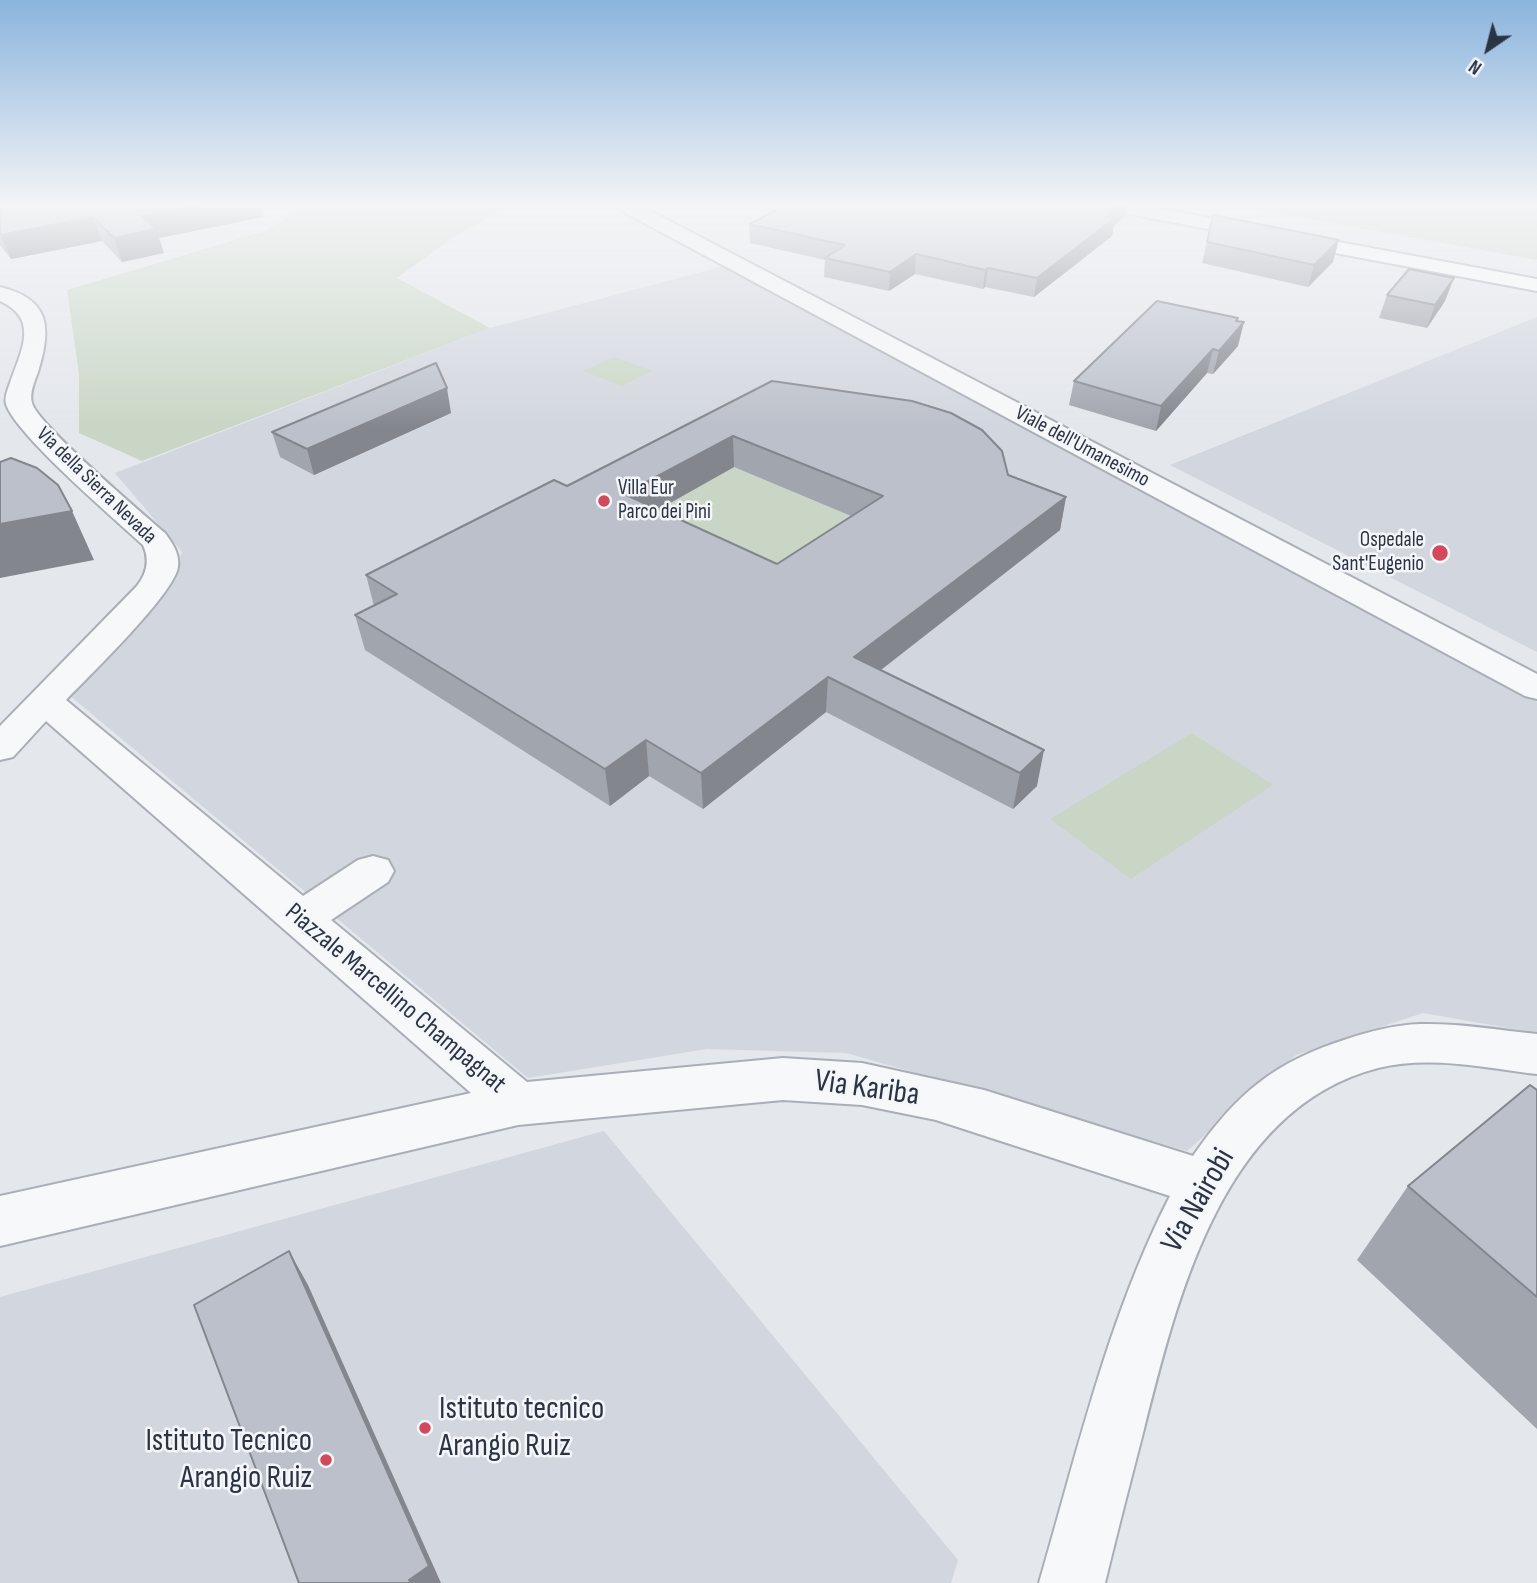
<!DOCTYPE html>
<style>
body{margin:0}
#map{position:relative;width:1537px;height:1583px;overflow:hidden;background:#e4e7ec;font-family:"Sofia Sans Condensed",sans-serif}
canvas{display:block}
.north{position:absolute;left:1453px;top:14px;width:70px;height:70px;-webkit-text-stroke:5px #f4f6f9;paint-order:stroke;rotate:215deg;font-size:19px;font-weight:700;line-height:28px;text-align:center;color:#2b3445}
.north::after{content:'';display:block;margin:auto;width:24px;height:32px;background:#2b3445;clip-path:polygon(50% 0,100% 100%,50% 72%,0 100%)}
</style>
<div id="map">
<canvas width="1537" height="1583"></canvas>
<div class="north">N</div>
</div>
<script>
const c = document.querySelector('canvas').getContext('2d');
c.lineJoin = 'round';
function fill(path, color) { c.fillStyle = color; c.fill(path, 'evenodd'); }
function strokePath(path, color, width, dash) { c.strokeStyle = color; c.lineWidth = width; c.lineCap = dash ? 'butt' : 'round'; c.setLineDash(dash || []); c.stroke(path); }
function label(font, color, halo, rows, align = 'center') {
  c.font = font + ' "Sofia Sans Condensed",sans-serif'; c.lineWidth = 5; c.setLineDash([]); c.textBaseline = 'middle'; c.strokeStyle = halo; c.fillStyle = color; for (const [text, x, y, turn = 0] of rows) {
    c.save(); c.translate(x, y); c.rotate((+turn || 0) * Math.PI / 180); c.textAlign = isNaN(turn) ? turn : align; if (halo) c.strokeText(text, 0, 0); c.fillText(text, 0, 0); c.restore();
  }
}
fill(new Path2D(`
 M 724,266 L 1537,702 L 1537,1033 L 1423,1013 L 1296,1055 L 1187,1151 L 846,1053 L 707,1049 L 528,1078 L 69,695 L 174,577 L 182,552 L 115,473 L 490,328 Z
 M 1537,317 L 1537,652 L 1170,465 Z
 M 604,1131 L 958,1560 L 951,1583 L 0,1583 L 0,1297 Z`), '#d2d6de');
fill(new Path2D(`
 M 304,206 L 509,206 L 457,235 L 397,278 L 490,328 L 142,461 L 79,433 L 79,374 L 67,290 L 265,231 Z
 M 1237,206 L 1537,207 L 1537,260 Z
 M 614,357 L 652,371 L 622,386 L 583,371 Z
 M 734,467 L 880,529 L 777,598 L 627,527 Z
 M 1192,733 L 1273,785 L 1131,879 L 1050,819 Z`), '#c9d6c5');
const minor = new Path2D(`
 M 618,206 L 641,206 L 1537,674 L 1537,699 L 1525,696 L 620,210 Z
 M 0,287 C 50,299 52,328 38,372 C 35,380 29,393 32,403 C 37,424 142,513 165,533 C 172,543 180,553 178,567 C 174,594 89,676 66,700 L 303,896 L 358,860 L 373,856 L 388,860 L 394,871 L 388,882 L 331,920 L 527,1082 L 783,1058 L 862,1063 L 984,1090 L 1193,1156 C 1236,1094 1274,1062 1347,1039 C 1371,1031 1394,1025 1420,1024 C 1459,1023 1498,1030 1537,1034 L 1537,1074 C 1486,1068 1429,1055 1378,1068 C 1222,1108 1177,1298 1143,1433 C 1130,1483 1117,1533 1105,1583 L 1039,1583 C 1077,1453 1108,1317 1170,1196 L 936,1120 L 862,1105 L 783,1100 L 518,1125 L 0,1246 L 0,1196 L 471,1093 L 46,721 L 13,757 L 0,760 L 0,726 L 137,586 C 147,573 150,560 143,545 C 116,520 15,434 6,404 C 4,397 8,389 10,383 C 21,351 40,319 0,301 Z`);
const major = new Path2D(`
 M 1109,206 L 1147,206 L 1537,279 L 1537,291 L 1118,212 L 1111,210 Z`);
strokePath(minor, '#a9aeb7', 4);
strokePath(major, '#a3abb8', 4);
fill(minor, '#f7f8fa');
fill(major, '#fff');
fill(new Path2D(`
 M 0,206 L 263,217 L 159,238 L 164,253 L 122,262 L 102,241 L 11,259 L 0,245 Z
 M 1213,215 L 1333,262 L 1308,287 L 1202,263 Z
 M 1125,216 L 1114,225 L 1112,236 L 1034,297 L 985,287 L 983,289 L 915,274 L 889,291 L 824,277 L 825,260 L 750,243 L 749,224 Z
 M 1387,295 L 1445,301 L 1427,328 L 1379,318 Z
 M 1237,321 L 1238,346 L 1213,374 L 1207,373 L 1156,431 L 1069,405 L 1074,381 Z
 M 772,381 L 1066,497 L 1060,530 L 881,670 L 1037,786 L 1013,809 L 826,712 L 703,809 L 649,776 L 610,806 L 365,650 L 355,615 L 374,606 L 366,575 L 567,486 ZM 734,467 L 851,516 L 777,564 L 658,510 Z
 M 451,413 L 314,475 L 280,457 L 272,432 Z
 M 1537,1090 L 1537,1429 L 1357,1260 L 1408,1186 Z`), '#a1a5ae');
fill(new Path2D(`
 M 197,206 L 260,206 L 263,217 L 159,238 L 164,253 L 122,262 L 114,238 L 142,216 Z
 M 1119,206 L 1127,206 L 1125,216 L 1114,225 L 1112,236 L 1034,297 L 1037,278 Z
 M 93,217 L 102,241 L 11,259 L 1,235 Z
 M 1339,240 L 1333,262 L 1308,287 L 1314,265 Z
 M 916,254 L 915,274 L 889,291 L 890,272 Z
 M 988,268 L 985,287 L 983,289 L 985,270 Z
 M 1454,278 L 1445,301 L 1427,328 L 1435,305 Z
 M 1238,318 L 1234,334 L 1244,322 L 1238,346 L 1213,374 L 1219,351 Z
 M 1213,349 L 1207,373 L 1156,431 L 1161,406 Z
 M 447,388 L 451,413 L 314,475 L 307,449 Z
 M 733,436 L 734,467 L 627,527 L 624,494 Z
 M 1066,497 L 1060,530 L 855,690 L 854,657 Z
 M 72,511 L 94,560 L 0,578 L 0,524 Z
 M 828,677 L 826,712 L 703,809 L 701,773 Z
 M 646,740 L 649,776 L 610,806 L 605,769 Z
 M 1044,750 L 1037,786 L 1013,809 L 1020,773 Z
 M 289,1251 L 308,1285 L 441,1583 L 411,1583 Z`), '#83868d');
const building = new Path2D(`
 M 0,206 L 197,206 L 142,216 L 156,229 L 114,238 L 93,217 L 1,235 L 0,233 Z
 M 785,206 L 1119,206 L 1106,216 L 1115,218 L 1037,278 L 988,268 L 985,270 L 916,254 L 890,272 L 825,258 L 845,245 L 749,224 Z
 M 1213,215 L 1339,240 L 1314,265 L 1207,242 Z
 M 1409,269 L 1454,278 L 1435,305 L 1387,295 Z
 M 1157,301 L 1238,318 L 1236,321 L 1244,322 L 1219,351 L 1213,349 L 1161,406 L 1074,381 Z
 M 436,363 L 447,388 L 307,449 L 272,432 Z
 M 772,381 L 912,401 L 951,413 L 982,430 L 1002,451 L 1008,475 L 1066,497 L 854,657 L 1044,750 L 1020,773 L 828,677 L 701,773 L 646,740 L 605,769 L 355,615 L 397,594 L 366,575 L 554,480 L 567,486 ZM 733,436 L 883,496 L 777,564 L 624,494 Z
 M 11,458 L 37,468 L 58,485 L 72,511 L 0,524 L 0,462 Z
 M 1530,1085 L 1537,1090 L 1537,1297 L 1408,1186 Z
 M 289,1251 L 429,1566 L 409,1580 L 411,1583 L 299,1583 L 194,1305 Z`);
fill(building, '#bbc0ca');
strokePath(building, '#83868d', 2);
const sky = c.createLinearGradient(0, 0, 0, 427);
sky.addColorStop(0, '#8bb4dd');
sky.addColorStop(0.48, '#f3f4f6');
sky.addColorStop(1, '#f3f4f600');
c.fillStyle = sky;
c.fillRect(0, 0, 1537, 427);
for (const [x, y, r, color] of [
 [604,501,7,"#d1495b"],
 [1440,553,9,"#d1495b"],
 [425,1428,7,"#d1495b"],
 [326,1460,7,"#d1495b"]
]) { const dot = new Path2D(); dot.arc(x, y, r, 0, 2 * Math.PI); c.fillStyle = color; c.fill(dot); strokePath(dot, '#f4f6f9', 2.5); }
label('21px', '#2b3445', '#f4f6f9', [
 ["Viale dell'Umanesimo",1082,447,28],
 ["Via della Sierra Nevada",96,486,44]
]);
label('21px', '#2b3445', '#f4f6f9', [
 ["Villa Eur",618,489],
 ["Parco dei Pini",618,513],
 ["Ospedale",1424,541,"right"],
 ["Sant'Eugenio",1424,565,"right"]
], 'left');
label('26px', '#2b3445', '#f4f6f9', [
 ["Piazzale Marcellino Champagnat",395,999,40]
]);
label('32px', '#2b3445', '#f4f6f9', [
 ["Via Kariba",867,1089,8],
 ["Via Nairobi",1199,1201,-60]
]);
label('32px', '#2b3445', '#f4f6f9', [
 ["Istituto tecnico",439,1410],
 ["Arangio Ruiz",439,1447],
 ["Istituto Tecnico",312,1442,"right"],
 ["Arangio Ruiz",312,1479,"right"]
], 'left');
</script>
